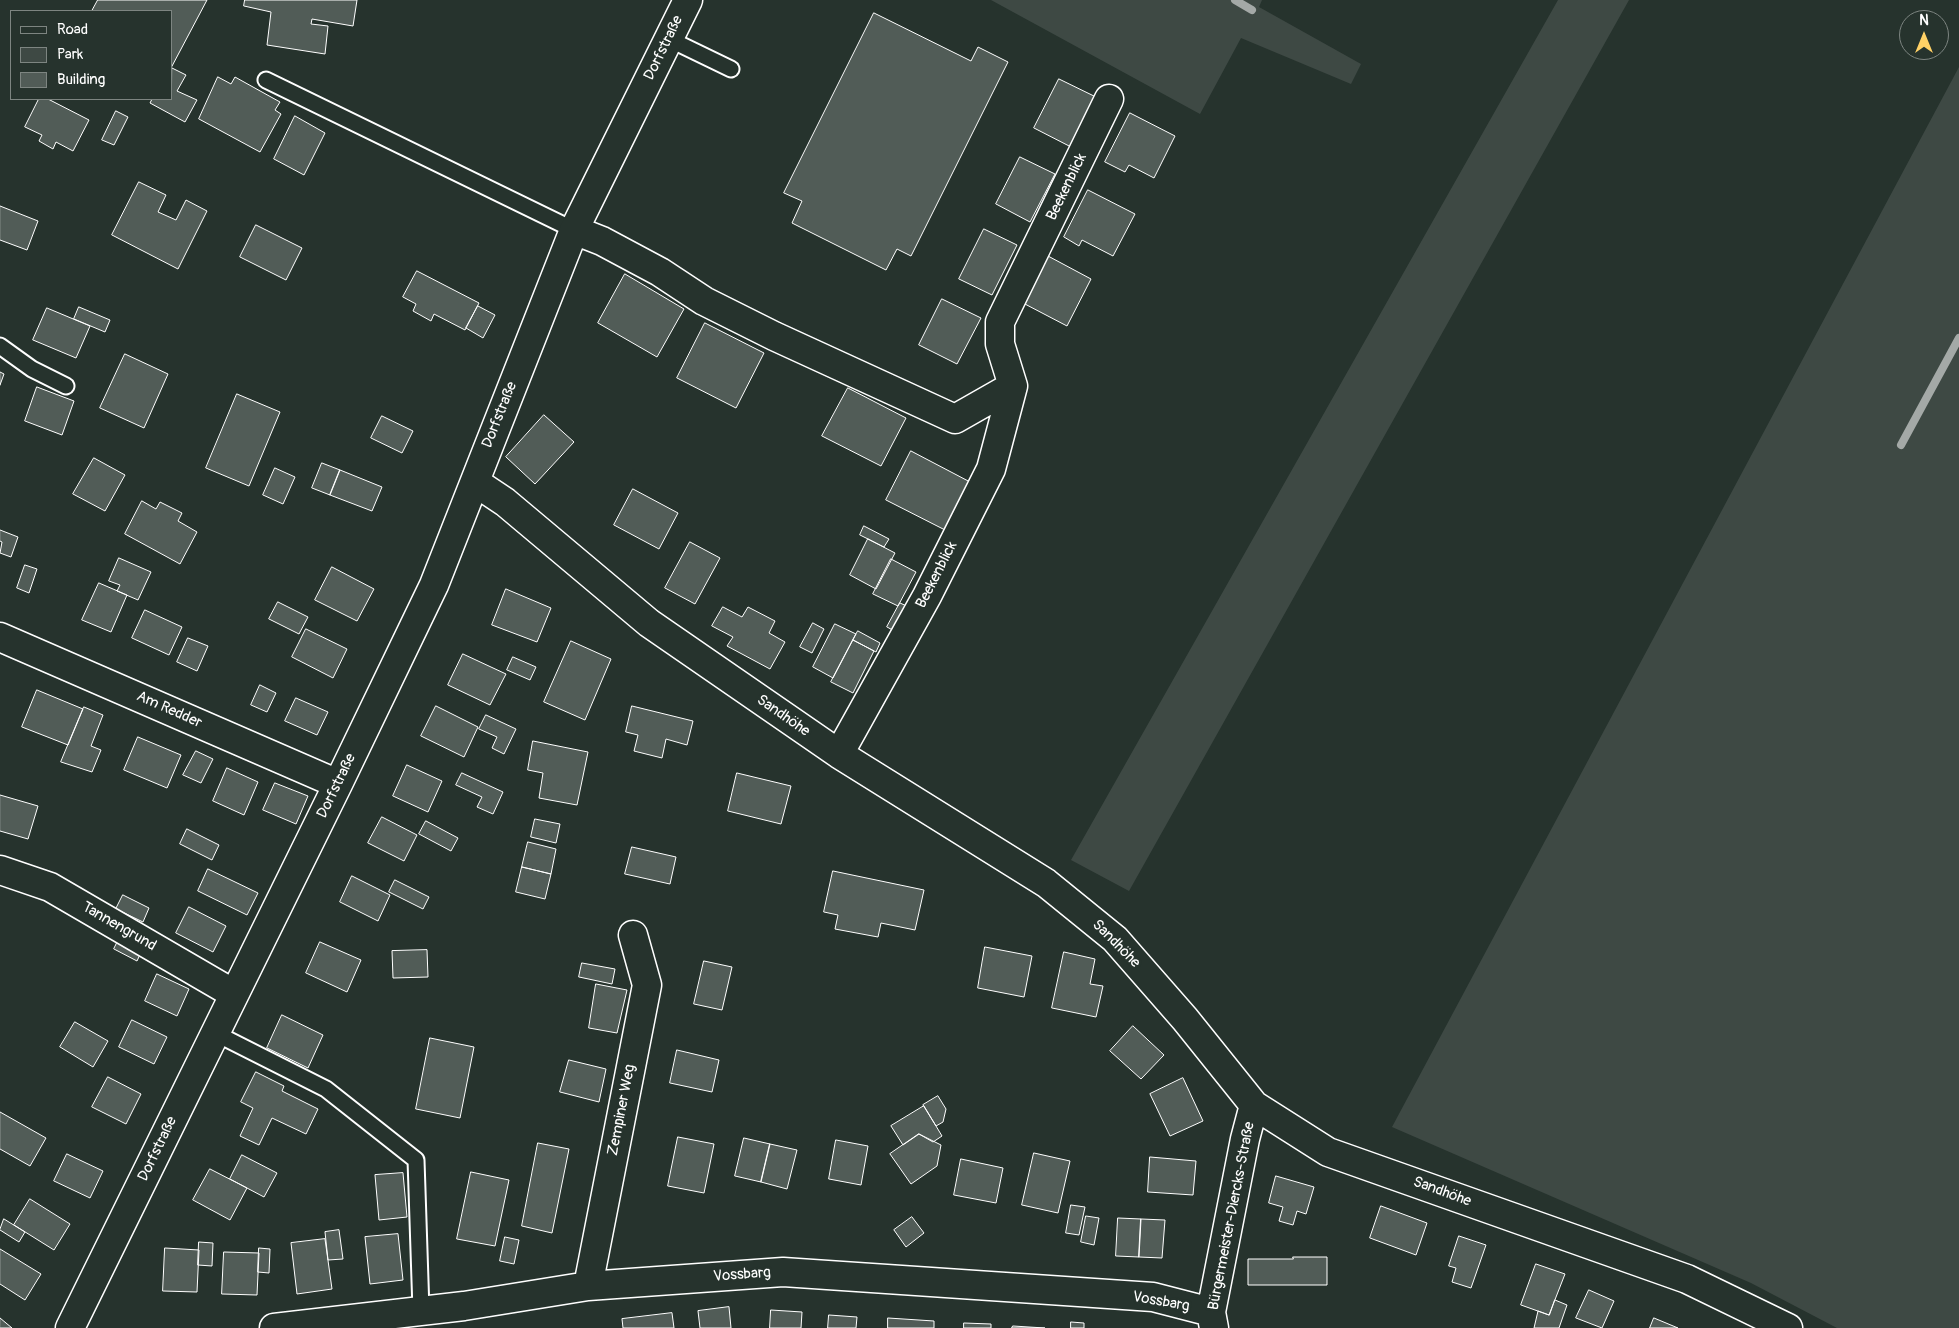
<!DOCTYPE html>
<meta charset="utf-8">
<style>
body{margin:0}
#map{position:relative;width:1959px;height:1328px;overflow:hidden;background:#26332d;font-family:Pangolin,sans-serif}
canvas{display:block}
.legend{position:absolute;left:10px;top:10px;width:162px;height:90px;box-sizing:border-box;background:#26332d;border:1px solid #7d8581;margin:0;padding:6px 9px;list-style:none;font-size:15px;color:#fff}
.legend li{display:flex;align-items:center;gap:10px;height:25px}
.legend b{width:25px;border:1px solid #7d8581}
.north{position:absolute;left:1899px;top:10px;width:50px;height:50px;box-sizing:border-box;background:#26332d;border:1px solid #7d8581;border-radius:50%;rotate:0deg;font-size:14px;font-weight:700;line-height:20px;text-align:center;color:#fff}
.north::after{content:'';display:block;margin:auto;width:18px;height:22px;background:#ffd166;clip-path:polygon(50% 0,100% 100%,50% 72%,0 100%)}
</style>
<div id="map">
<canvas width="1959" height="1328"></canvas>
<ul class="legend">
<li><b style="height:6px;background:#26332d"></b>Road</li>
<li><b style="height:14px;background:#3e4944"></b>Park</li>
<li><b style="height:14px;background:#515c57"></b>Building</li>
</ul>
<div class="north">N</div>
</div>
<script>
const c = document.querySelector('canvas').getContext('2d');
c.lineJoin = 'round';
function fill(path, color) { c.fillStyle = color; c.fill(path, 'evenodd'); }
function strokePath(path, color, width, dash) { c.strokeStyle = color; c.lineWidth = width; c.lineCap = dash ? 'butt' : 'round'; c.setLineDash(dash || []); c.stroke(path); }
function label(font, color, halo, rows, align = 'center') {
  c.font = font + ' Pangolin,sans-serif'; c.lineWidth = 5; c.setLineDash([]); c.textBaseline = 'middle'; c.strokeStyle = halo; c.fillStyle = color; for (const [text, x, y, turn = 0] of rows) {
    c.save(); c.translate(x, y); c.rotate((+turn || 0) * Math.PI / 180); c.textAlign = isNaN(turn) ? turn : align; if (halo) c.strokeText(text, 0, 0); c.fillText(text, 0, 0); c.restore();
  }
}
fill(new Path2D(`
 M 991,0 L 1262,0 L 1259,7 L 1361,64 L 1351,84 L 1241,38 L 1200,114 Z
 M 1558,0 L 1629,0 L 1129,891 L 1071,860 Z
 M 1959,67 L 1959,1328 L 1837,1328 L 1751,1283 L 1392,1127 Z`), '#3e4944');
strokePath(new Path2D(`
 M 1235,0 L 1252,10
 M 1901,445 L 1959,338`), '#a4a9a7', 8);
const building = new Path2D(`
 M 98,0 L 207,0 L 171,68 L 171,11 L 92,11 Z
 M 245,0 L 357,0 L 353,26 L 312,19 L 311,24 L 328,26 L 325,54 L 267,45 L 271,12 L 244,6 Z
 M 874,13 L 971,61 L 978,47 L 1008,62 L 911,256 L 897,249 L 886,270 L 792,223 L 802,201 L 784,193 Z
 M 172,68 L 186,75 L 177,91 L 197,100 L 185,122 L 150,103 L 152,99 L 171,99 Z
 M 218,77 L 231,84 L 235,77 L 280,102 L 275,110 L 281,114 L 260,152 L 199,119 Z
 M 1059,79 L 1098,98 L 1073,148 L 1034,128 Z
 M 39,99 L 48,99 L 89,120 L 73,151 L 56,142 L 53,149 L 39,141 L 42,135 L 25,127 Z
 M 116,111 L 128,117 L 114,145 L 102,140 Z
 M 1130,113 L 1175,136 L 1154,178 L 1129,165 L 1125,172 L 1105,162 Z
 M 295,116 L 325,133 L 304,175 L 274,159 Z
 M 1020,157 L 1055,174 L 1030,222 L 996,204 Z
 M 139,182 L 166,195 L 158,212 L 176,220 L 186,200 L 207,211 L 178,269 L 112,235 Z
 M 1088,190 L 1135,214 L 1113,256 L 1082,240 L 1079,246 L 1064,237 Z
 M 0,206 L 38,221 L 27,250 L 0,240 Z
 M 256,225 L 302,248 L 286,280 L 240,257 Z
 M 984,229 L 1017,245 L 992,295 L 959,279 Z
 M 1048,256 L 1091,279 L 1067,326 L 1023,303 Z
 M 417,271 L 479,303 L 465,330 L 434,314 L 431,321 L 413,311 L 416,304 L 403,297 Z
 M 625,274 L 684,309 L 657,357 L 598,323 Z
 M 942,299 L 981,318 L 957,364 L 919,345 Z
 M 478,306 L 495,315 L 483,338 L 466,328 Z
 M 79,307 L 110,320 L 105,332 L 74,319 Z
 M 47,308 L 90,326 L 76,358 L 33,340 Z
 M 705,323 L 764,353 L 736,408 L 677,378 Z
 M 125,354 L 168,374 L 144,428 L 100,408 Z
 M 0,372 L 4,374 L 0,385 Z
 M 37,387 L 74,401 L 62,435 L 25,421 Z
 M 848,388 L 906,418 L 881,466 L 822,436 Z
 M 237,394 L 280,412 L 249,486 L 206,468 Z
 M 544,415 L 574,442 L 535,484 L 506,457 Z
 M 382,416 L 413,431 L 402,453 L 371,438 Z
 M 911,451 L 972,483 L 947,531 L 886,500 Z
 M 94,458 L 125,475 L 105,511 L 73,494 Z
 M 322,463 L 340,470 L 330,495 L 312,488 Z
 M 275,468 L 295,477 L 283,504 L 263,495 Z
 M 340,470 L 382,487 L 372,511 L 330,495 Z
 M 633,489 L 678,513 L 659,549 L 614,525 Z
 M 142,501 L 156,509 L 160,502 L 182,513 L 178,521 L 197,532 L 180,564 L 125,534 Z
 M 864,526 L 889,539 L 884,547 L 860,535 Z
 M 0,530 L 18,537 L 11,557 L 0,553 L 2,542 L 0,541 Z
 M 868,539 L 895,553 L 876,589 L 850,575 Z
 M 690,542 L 720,558 L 695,604 L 665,588 Z
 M 119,558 L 151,572 L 138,600 L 117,591 L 120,585 L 109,581 Z
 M 891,559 L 916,572 L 898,606 L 873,594 Z
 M 25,565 L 37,569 L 29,593 L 17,588 Z
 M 332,567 L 374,589 L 357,621 L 315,600 Z
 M 99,583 L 127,595 L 111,632 L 82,620 Z
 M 506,589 L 551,608 L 537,642 L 492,625 Z
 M 278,602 L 308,617 L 299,634 L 269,619 Z
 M 900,603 L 911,608 L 898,633 L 887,627 Z
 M 723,607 L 742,617 L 748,607 L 775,621 L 769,633 L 785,642 L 770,669 L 727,646 L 733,637 L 712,626 Z
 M 145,610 L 182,627 L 169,655 L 132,638 Z
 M 813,623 L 824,629 L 812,653 L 800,647 Z
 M 835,624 L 856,634 L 833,678 L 813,667 Z
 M 306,629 L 347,649 L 333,678 L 292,657 Z
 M 858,631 L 880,643 L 876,652 L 853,640 Z
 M 188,638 L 208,646 L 197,671 L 177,662 Z
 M 853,640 L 874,651 L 853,693 L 831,682 Z
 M 571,641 L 611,659 L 585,720 L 544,702 Z
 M 463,654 L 506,674 L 490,705 L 448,685 Z
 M 513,657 L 536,667 L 530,680 L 507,670 Z
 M 260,685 L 276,693 L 267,712 L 251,705 Z
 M 37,690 L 83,709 L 68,745 L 22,727 Z
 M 296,698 L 328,712 L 317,735 L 285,721 Z
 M 436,706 L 478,727 L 464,757 L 421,736 Z
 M 632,706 L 693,721 L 687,745 L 666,739 L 662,758 L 634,751 L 638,735 L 626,732 Z
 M 84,707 L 103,715 L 91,746 L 101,750 L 92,772 L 61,762 Z
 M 486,715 L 516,729 L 504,754 L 492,748 L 497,737 L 479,729 Z
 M 138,737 L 181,755 L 167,788 L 124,770 Z
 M 533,741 L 588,752 L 577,805 L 539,798 L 543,773 L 528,770 Z
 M 196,751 L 213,759 L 201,783 L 183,775 Z
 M 407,765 L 442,781 L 428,812 L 393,796 Z
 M 227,768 L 258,782 L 244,815 L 213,801 Z
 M 462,773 L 503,792 L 493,814 L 477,807 L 482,797 L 456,785 Z
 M 737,773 L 791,786 L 781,824 L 728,811 Z
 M 275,783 L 308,796 L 296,824 L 263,810 Z
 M 0,795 L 38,806 L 28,839 L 0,831 Z
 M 382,817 L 417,835 L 404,861 L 368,843 Z
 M 535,819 L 560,824 L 556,843 L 531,837 Z
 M 426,821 L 458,838 L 451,851 L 419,834 Z
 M 187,829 L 219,845 L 212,860 L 180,844 Z
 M 528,842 L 556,849 L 551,874 L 522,867 Z
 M 632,847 L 676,857 L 670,884 L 625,874 Z
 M 522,867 L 551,874 L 545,899 L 516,892 Z
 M 208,869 L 258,893 L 247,915 L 198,891 Z
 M 833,871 L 924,890 L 915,930 L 881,923 L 878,937 L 835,929 L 838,915 L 824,912 Z
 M 352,876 L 390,895 L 378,921 L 340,902 Z
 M 395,880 L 429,897 L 423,909 L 389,892 Z
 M 123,895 L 149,908 L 143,922 L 116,909 Z
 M 189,907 L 226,926 L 213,952 L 176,933 Z
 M 120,937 L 143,948 L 137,961 L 114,949 Z
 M 320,942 L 361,960 L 347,992 L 306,973 Z
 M 985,947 L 1032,956 L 1024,997 L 978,988 Z
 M 427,950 L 428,977 L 393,978 L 392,951 Z
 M 1064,952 L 1095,959 L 1090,984 L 1103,986 L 1096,1017 L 1052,1008 Z
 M 704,961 L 732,967 L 722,1010 L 694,1004 Z
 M 582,963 L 615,969 L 612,984 L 579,977 Z
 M 157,974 L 189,989 L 177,1016 L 145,1001 Z
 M 596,984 L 627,990 L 617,1033 L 589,1028 Z
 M 282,1015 L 323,1035 L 308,1068 L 267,1048 Z
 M 132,1020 L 167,1037 L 154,1064 L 119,1047 Z
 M 75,1022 L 108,1041 L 93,1067 L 60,1047 Z
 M 1133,1026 L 1164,1055 L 1141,1079 L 1110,1051 Z
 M 430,1038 L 474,1047 L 460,1118 L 416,1109 Z
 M 677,1050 L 719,1060 L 712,1092 L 670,1083 Z
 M 569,1060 L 606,1069 L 599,1102 L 560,1092 Z
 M 256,1072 L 284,1086 L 282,1091 L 318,1109 L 306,1134 L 272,1118 L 259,1145 L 240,1136 L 253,1108 L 241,1102 Z
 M 108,1077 L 141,1094 L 126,1124 L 92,1107 Z
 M 1183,1078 L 1203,1121 L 1170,1136 L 1150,1094 Z
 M 938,1096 L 946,1109 L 943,1122 L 936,1126 L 923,1105 Z
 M 924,1106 L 942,1136 L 933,1142 L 919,1134 L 903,1145 L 891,1126 Z
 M 0,1112 L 46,1138 L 30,1166 L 0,1149 Z
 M 919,1134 L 941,1145 L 937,1166 L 911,1184 L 890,1154 Z
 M 678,1137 L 714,1144 L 704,1193 L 668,1186 Z
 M 744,1138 L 770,1144 L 761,1182 L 735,1176 Z
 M 836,1140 L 868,1146 L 861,1185 L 829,1179 Z
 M 538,1143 L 569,1149 L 552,1233 L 522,1226 Z
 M 770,1144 L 797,1150 L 787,1189 L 761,1182 Z
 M 1034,1153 L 1070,1161 L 1058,1213 L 1022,1205 Z
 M 67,1154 L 103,1171 L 90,1198 L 54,1181 Z
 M 242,1155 L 277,1173 L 264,1197 L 230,1179 Z
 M 1150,1157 L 1196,1161 L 1193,1195 L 1148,1192 Z
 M 961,1159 L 1003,1168 L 996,1203 L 954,1195 Z
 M 210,1169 L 247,1188 L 230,1220 L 193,1200 Z
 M 471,1172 L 509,1180 L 495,1246 L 457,1239 Z
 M 403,1173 L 407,1217 L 379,1220 L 375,1175 Z
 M 1276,1176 L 1314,1187 L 1306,1214 L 1297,1211 L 1293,1225 L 1279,1221 L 1283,1207 L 1269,1203 Z
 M 30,1199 L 70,1224 L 54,1250 L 14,1225 Z
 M 1071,1205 L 1085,1207 L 1079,1235 L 1066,1233 Z
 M 1381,1206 L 1427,1223 L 1416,1255 L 1370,1238 Z
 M 1086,1216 L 1099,1218 L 1094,1245 L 1081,1242 Z
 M 912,1217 L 924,1233 L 906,1247 L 894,1230 Z
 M 1118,1218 L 1141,1219 L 1139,1257 L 1116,1256 Z
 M 4,1219 L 25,1232 L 19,1242 L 0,1230 Z
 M 1141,1219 L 1165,1220 L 1162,1258 L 1139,1257 Z
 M 339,1230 L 343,1259 L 328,1260 L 325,1232 Z
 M 398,1234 L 403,1280 L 370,1284 L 365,1237 Z
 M 1459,1236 L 1486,1245 L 1471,1288 L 1452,1282 L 1456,1268 L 1449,1266 Z
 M 505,1237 L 519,1240 L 514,1264 L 500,1261 Z
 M 325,1239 L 332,1289 L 297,1294 L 291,1243 Z
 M 199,1242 L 213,1243 L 212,1266 L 198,1265 Z
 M 165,1248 L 199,1250 L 197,1292 L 163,1291 Z
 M 259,1248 L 270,1249 L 269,1273 L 258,1272 Z
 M 0,1249 L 41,1274 L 25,1300 L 0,1284 Z
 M 224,1252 L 259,1253 L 257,1295 L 222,1294 Z
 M 1293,1257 L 1327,1257 L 1327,1285 L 1248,1285 L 1248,1259 L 1293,1259 Z
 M 1536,1264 L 1565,1274 L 1549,1315 L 1521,1305 Z
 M 1589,1290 L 1614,1301 L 1602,1328 L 1576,1318 Z
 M 1555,1300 L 1567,1305 L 1559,1328 L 1534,1328 L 1538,1311 L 1549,1315 Z
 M 729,1307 L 731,1328 L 700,1328 L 698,1311 Z
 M 771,1310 L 802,1312 L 801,1328 L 770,1328 Z
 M 672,1313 L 674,1328 L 623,1328 L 622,1319 Z
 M 829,1315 L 857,1317 L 856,1328 L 828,1328 Z
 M 0,1318 L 12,1328 L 0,1328 Z
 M 888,1318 L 934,1321 L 934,1328 L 888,1328 Z
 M 1654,1318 L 1678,1328 L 1650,1328 Z
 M 1071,1322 L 1084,1323 L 1084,1328 L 1071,1328 Z
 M 964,1323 L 991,1324 L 991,1328 L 964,1328 Z
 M 1013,1326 L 1045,1328 L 1012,1328 Z`);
fill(building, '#515c57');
strokePath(building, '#fff', 1);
const lane = new Path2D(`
 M 669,39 L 731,69
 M 266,80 L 574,230
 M 0,346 L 32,369 L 66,386
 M 215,1033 L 326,1089 L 416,1160 L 421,1311`);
const street = new Path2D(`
 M 574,230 L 602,241 L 660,272 L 704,301 L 774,336 L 955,419 L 1013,386 L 1000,344 L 1000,322 L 1109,99
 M 475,482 L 505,502 L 649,623 L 839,754 L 1046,883 L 1115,939 L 1185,1019 L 1254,1105 L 1328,1152 L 1687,1279 L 1788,1328
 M 0,637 L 338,784
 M 839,754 L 927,596 L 991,469 L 1013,386
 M 0,870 L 50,887 L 234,994
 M 588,1286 L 647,985 L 633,935
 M 70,1328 L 338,784 L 434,585 L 574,230 L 688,0
 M 274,1328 L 464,1306 L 588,1286 L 783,1272 L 1153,1297 L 1211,1312
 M 1214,1328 L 1211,1312 L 1245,1139 L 1254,1105`);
strokePath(lane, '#fff', 19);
strokePath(street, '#fff', 31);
strokePath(lane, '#26332d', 15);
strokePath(street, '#26332d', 28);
label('15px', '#fff', '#26332d', [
 ["Dorfstraße",664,48,-64],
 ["Beekenblick",1067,187,-64],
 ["Dorfstraße",500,415,-68],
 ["Beekenblick",937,575,-63],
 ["Am Redder",169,710,24],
 ["Sandhöhe",783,716,35],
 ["Dorfstraße",337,786,-64],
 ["Tannengrund",119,927,30],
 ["Sandhöhe",1116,944,45],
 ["Zempiner Weg",622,1110,-79],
 ["Dorfstraße",158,1149,-64],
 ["Sandhöhe",1442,1192,20],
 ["Bürgermeister-Diercks-Straße",1232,1216,-79],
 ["Vossbarg",742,1275,-4],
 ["Vossbarg",1161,1302,10]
]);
</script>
